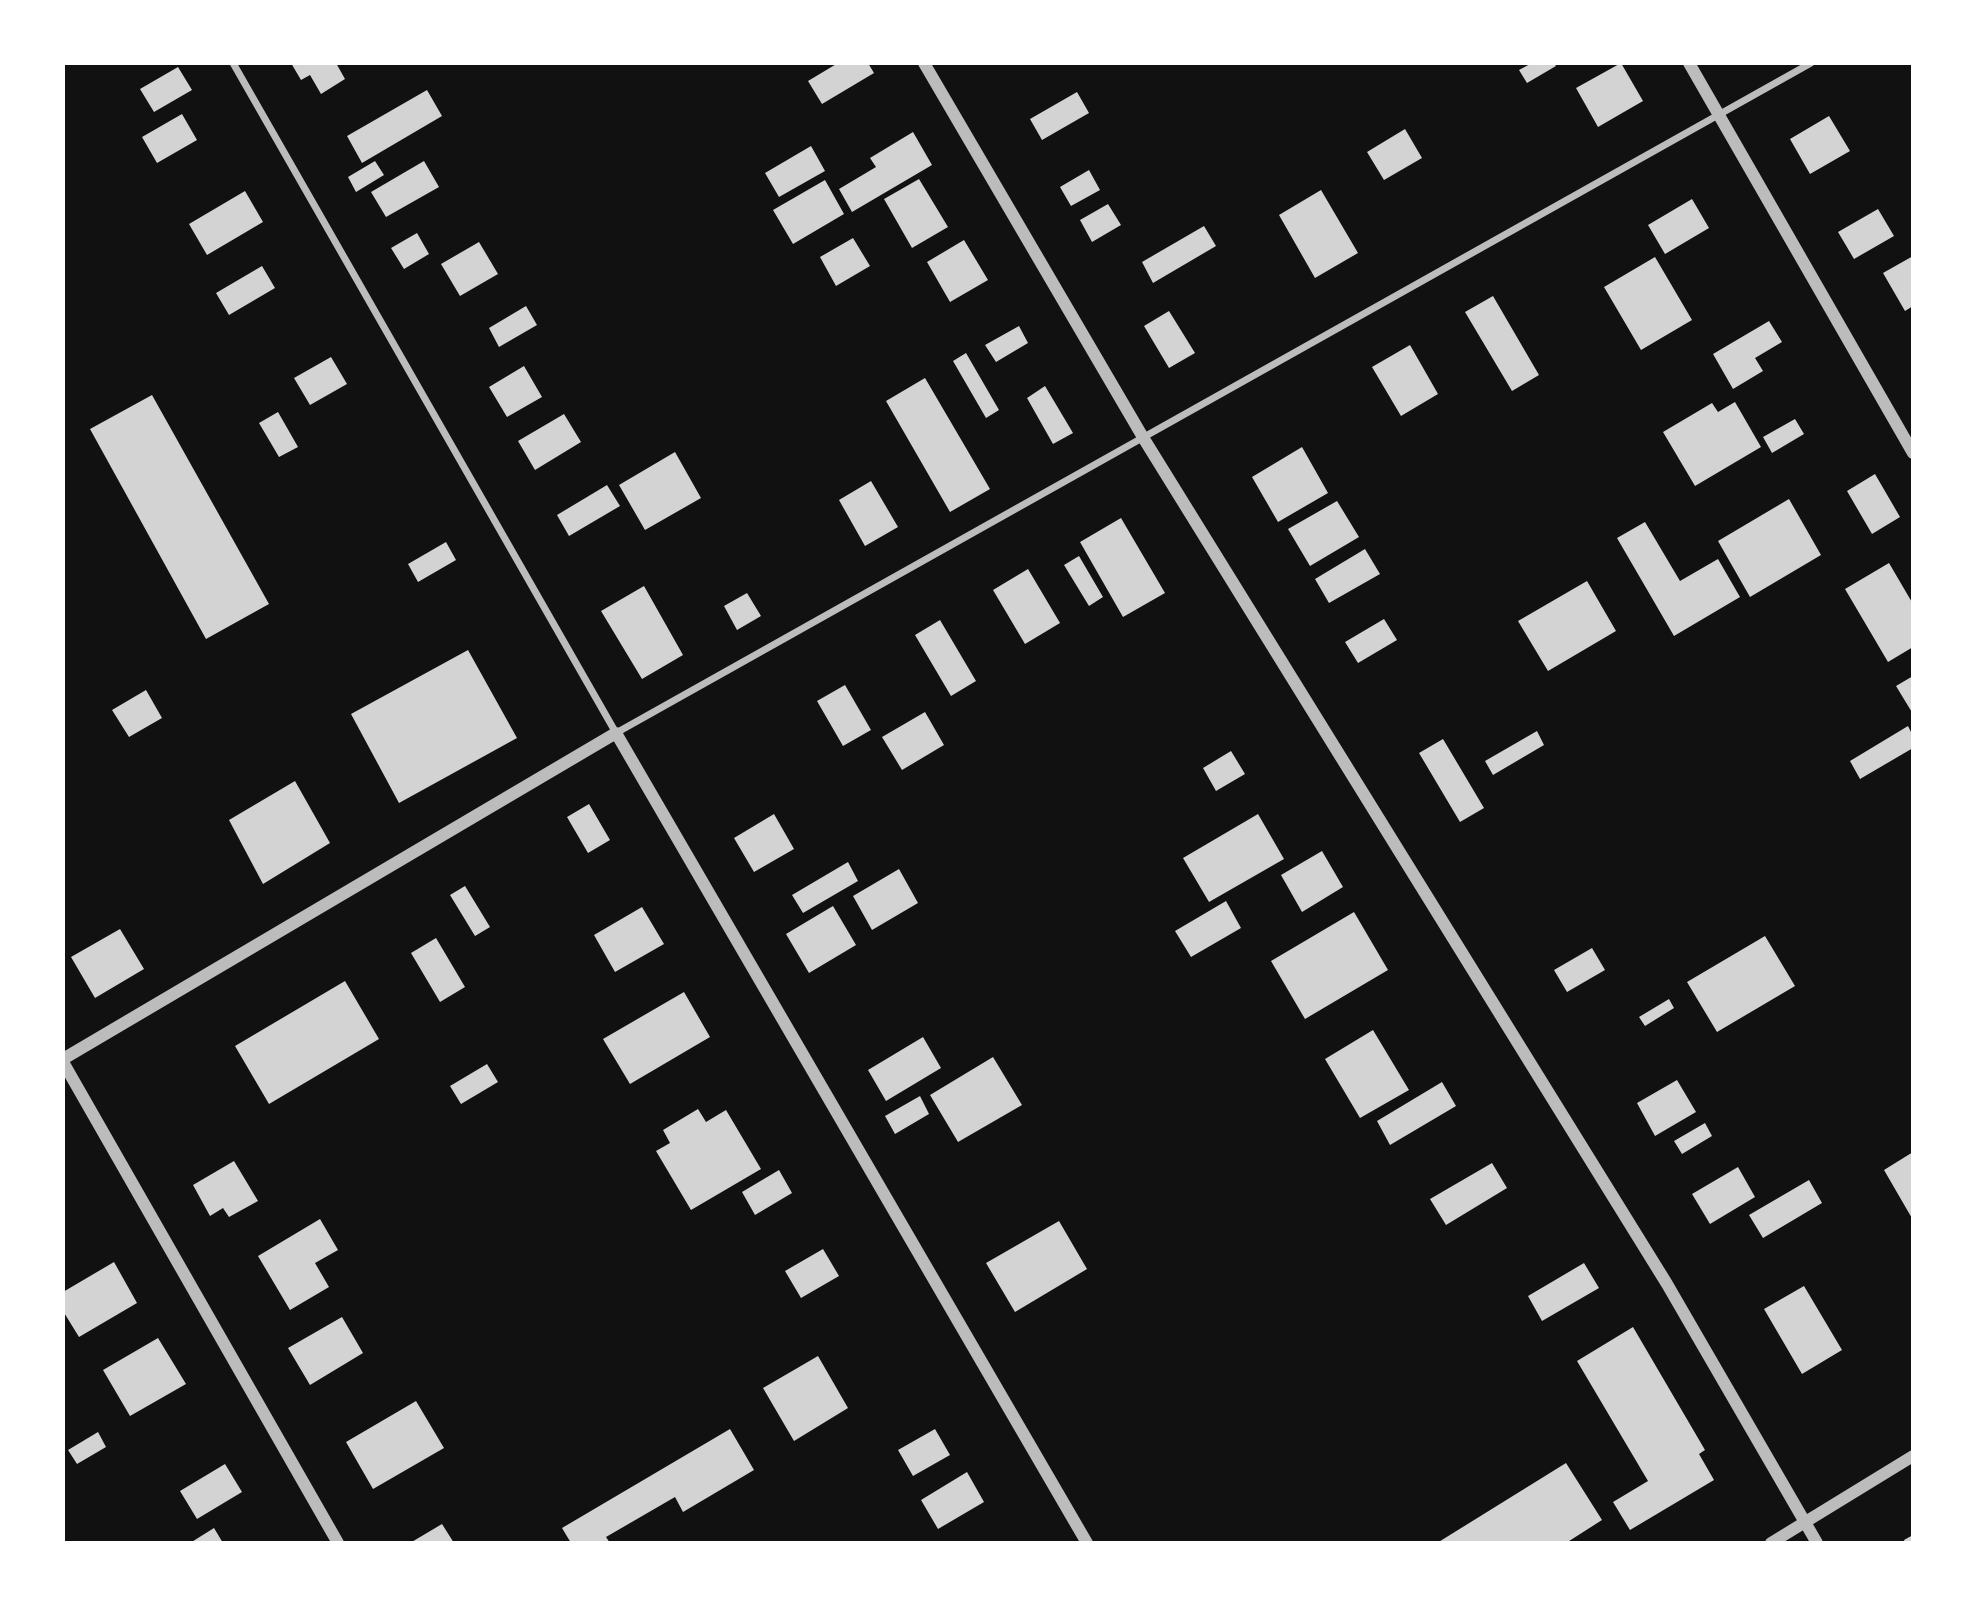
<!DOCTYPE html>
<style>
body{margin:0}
#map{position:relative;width:1976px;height:1606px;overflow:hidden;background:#111;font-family:"Noto Serif",serif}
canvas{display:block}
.frame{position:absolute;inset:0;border:65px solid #fff;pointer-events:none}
</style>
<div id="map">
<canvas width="1976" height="1606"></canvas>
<div class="frame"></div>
</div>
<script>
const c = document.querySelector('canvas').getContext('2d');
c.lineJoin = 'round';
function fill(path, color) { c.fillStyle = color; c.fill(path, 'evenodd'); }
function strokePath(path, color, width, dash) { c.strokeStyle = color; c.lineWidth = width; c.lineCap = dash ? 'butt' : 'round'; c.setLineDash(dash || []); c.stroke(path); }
fill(new Path2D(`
 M 291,63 L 336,63 L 345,79 L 321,94 L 310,75 L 301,80 Z
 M 838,63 L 868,63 L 874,73 L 822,104 L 808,81 Z
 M 1532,63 L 1554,63 L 1556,66 L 1527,83 L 1519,70 Z
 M 1621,63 L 1643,101 L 1598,127 L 1576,88 Z
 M 178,67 L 192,90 L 154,112 L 140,89 Z
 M 427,90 L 442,116 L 362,163 L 347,136 Z
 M 1077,92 L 1089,113 L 1042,140 L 1030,119 Z
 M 182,114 L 197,140 L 157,163 L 142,137 Z
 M 1829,116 L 1850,151 L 1810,174 L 1790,139 Z
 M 1405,129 L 1422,158 L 1384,180 L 1367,152 Z
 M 913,132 L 932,165 L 852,212 L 839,189 L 876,167 L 870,158 Z
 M 811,146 L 825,171 L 779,197 L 765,173 Z
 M 375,161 L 384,175 L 356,192 L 348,177 Z
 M 424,161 L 439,187 L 386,217 L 371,192 Z
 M 1089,170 L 1100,190 L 1071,206 L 1060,187 Z
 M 919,179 L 948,227 L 912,248 L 884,199 Z
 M 825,180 L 844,214 L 793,244 L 773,210 Z
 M 1321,190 L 1358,253 L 1315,278 L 1279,215 Z
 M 245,191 L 263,222 L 207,255 L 189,224 Z
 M 1692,199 L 1709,228 L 1665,254 L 1648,225 Z
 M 1108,204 L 1121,225 L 1092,242 L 1080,220 Z
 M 1878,209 L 1894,236 L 1854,259 L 1838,232 Z
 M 1204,226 L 1216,246 L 1153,283 L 1142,262 Z
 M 417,233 L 429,254 L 404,269 L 391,248 Z
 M 853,238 L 870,266 L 836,286 L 820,257 Z
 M 964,240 L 988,280 L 950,302 L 927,262 Z
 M 479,242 L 498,274 L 460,296 L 441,264 Z
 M 1913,256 L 1913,306 L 1905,311 L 1883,273 Z
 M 1655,257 L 1692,320 L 1641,350 L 1604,287 Z
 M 262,266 L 275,288 L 229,315 L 216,293 Z
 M 1493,296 L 1539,375 L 1512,391 L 1465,312 Z
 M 526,306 L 537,325 L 499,347 L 489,328 Z
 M 1169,311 L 1195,353 L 1169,368 L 1144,326 Z
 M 1769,321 L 1782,342 L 1755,358 L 1763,371 L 1733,389 L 1713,354 Z
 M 1019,326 L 1028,343 L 996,362 L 985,345 Z
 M 1410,345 L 1438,394 L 1401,416 L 1372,367 Z
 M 966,353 L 999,410 L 986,418 L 953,361 Z
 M 331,357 L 347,384 L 310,405 L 294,378 Z
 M 524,366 L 542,397 L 507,417 L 489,387 Z
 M 925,378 L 990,489 L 950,512 L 886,401 Z
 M 1045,386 L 1073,433 L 1053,444 L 1027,398 Z
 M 152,395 L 269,604 L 206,639 L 90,429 Z
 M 1735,402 L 1761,447 L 1695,486 L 1663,432 L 1712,403 L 1718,412 Z
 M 278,412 L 298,447 L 279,457 L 259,423 Z
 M 564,414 L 581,442 L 535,470 L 518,441 Z
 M 1795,419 L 1804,434 L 1772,453 L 1763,437 Z
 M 1302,447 L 1328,493 L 1278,522 L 1252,477 Z
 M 675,452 L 701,498 L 645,530 L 619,485 Z
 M 1875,474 L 1900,517 L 1872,534 L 1847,491 Z
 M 871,481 L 898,527 L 865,546 L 839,500 Z
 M 607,485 L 620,506 L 569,536 L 557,515 Z
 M 1789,499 L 1821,555 L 1750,597 L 1718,541 Z
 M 1337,501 L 1359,537 L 1310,566 L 1288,529 Z
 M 1121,518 L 1165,593 L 1123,617 L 1080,542 Z
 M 1645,522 L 1680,581 L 1718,559 L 1740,597 L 1674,636 L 1617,538 Z
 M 446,542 L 456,560 L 418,582 L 408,564 Z
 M 1365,549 L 1380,574 L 1329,603 L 1315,579 Z
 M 1079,556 L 1103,597 L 1089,606 L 1064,565 Z
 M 1889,563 L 1913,604 L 1913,647 L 1888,662 L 1845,589 Z
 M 1028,569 L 1060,623 L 1025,644 L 993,590 Z
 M 1587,581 L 1616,631 L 1548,671 L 1518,621 Z
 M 644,586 L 683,655 L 642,679 L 601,611 Z
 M 747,593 L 761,616 L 737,630 L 724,606 Z
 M 1384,619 L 1397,640 L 1358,663 L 1345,642 Z
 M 940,620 L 976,681 L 951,696 L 915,635 Z
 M 468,650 L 517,738 L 399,803 L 351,714 Z
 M 1913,676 L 1913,714 L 1896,686 Z
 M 845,685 L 871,730 L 843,746 L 817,701 Z
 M 146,690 L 162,718 L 129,737 L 112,710 Z
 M 925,712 L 944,745 L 902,770 L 882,737 Z
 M 1908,726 L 1913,736 L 1913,748 L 1860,779 L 1850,761 Z
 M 1537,731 L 1544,745 L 1493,775 L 1485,761 Z
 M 1443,739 L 1484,808 L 1460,822 L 1419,753 Z
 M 1231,751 L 1245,774 L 1216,791 L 1203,768 Z
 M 295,781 L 330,843 L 263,884 L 229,820 Z
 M 589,804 L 610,840 L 588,853 L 567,817 Z
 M 774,814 L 794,849 L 754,872 L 734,838 Z
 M 1258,814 L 1284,859 L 1209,902 L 1183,858 Z
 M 1322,851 L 1343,887 L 1302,912 L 1281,875 Z
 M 848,862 L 858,881 L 803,913 L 792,895 Z
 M 899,869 L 918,903 L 872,930 L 853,896 Z
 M 465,886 L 490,927 L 475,936 L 450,895 Z
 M 1226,901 L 1241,928 L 1191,957 L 1175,931 Z
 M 833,906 L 856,945 L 809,973 L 786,934 Z
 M 642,907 L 664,944 L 615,972 L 594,935 Z
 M 1354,912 L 1388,970 L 1305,1019 L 1271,961 Z
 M 120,929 L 144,969 L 95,998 L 71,957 Z
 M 1765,936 L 1795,986 L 1717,1032 L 1687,982 Z
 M 436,938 L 465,987 L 440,1002 L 411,953 Z
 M 1592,948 L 1605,970 L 1567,992 L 1554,970 Z
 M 345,981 L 379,1039 L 269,1104 L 235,1046 Z
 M 684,992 L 710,1037 L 630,1084 L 603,1039 Z
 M 1669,999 L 1674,1008 L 1645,1026 L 1639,1017 Z
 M 1373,1030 L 1409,1090 L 1360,1118 L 1325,1059 Z
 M 923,1037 L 941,1068 L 886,1101 L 868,1070 Z
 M 993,1057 L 1022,1105 L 958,1142 L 930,1095 Z
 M 487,1064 L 498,1082 L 461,1104 L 450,1086 Z
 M 1677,1080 L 1696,1112 L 1655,1136 L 1637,1103 Z
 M 1442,1082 L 1456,1106 L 1390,1145 L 1377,1121 Z
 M 920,1096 L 929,1114 L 895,1134 L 885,1116 Z
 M 698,1109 L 706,1122 L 726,1110 L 761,1169 L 691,1210 L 656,1151 L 670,1143 L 663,1130 Z
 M 1705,1123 L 1712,1136 L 1682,1154 L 1674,1141 Z
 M 1913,1152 L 1913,1220 L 1884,1170 Z
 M 234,1161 L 258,1201 L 229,1217 L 223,1208 L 210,1216 L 193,1185 Z
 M 1492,1163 L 1507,1188 L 1446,1225 L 1430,1199 Z
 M 1738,1167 L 1755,1197 L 1710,1224 L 1692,1194 Z
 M 779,1170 L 792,1193 L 755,1215 L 742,1192 Z
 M 1809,1180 L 1822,1203 L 1763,1238 L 1749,1215 Z
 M 320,1219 L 338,1250 L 315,1263 L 329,1287 L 290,1310 L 258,1256 Z
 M 1059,1221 L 1087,1269 L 1015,1312 L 986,1263 Z
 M 823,1249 L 839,1276 L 801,1298 L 785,1271 Z
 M 114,1262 L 137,1303 L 79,1337 L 63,1311 L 63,1292 Z
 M 1584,1263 L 1599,1288 L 1542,1321 L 1528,1296 Z
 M 1804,1286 L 1842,1350 L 1802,1374 L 1764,1309 Z
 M 342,1317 L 363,1353 L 310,1385 L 288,1348 Z
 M 1633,1327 L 1705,1450 L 1699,1454 L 1714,1480 L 1630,1530 L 1613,1502 L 1648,1481 L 1577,1361 Z
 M 158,1338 L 186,1384 L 130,1416 L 103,1370 Z
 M 818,1356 L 848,1408 L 794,1441 L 763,1388 Z
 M 416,1401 L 444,1448 L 373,1489 L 346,1442 Z
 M 730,1429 L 754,1470 L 683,1512 L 675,1497 L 606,1537 L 610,1543 L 571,1543 L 562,1528 Z
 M 935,1429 L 950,1455 L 913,1476 L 898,1450 Z
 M 98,1432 L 106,1447 L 77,1464 L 68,1450 Z
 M 1566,1463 L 1602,1520 L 1566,1543 L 1437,1543 Z
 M 225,1464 L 242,1492 L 197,1519 L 180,1491 Z
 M 967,1472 L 984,1502 L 938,1529 L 921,1500 Z
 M 442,1524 L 454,1543 L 410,1543 Z
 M 214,1528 L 223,1543 L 190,1543 Z
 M 1913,1535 L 1913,1543 L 1905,1543 L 1904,1540 Z`), '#d3d3d3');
strokePath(new Path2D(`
 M 233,63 L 616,733 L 1811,63`), '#bcbcbc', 7);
strokePath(new Path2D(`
 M 924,63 L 1144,439 L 1667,1284 L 1817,1543
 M 1689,63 L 1913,453
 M 63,1059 L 616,733 L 1087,1543
 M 63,1062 L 338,1543
 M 1771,1543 L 1913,1456`), '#bcbcbc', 12);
</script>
